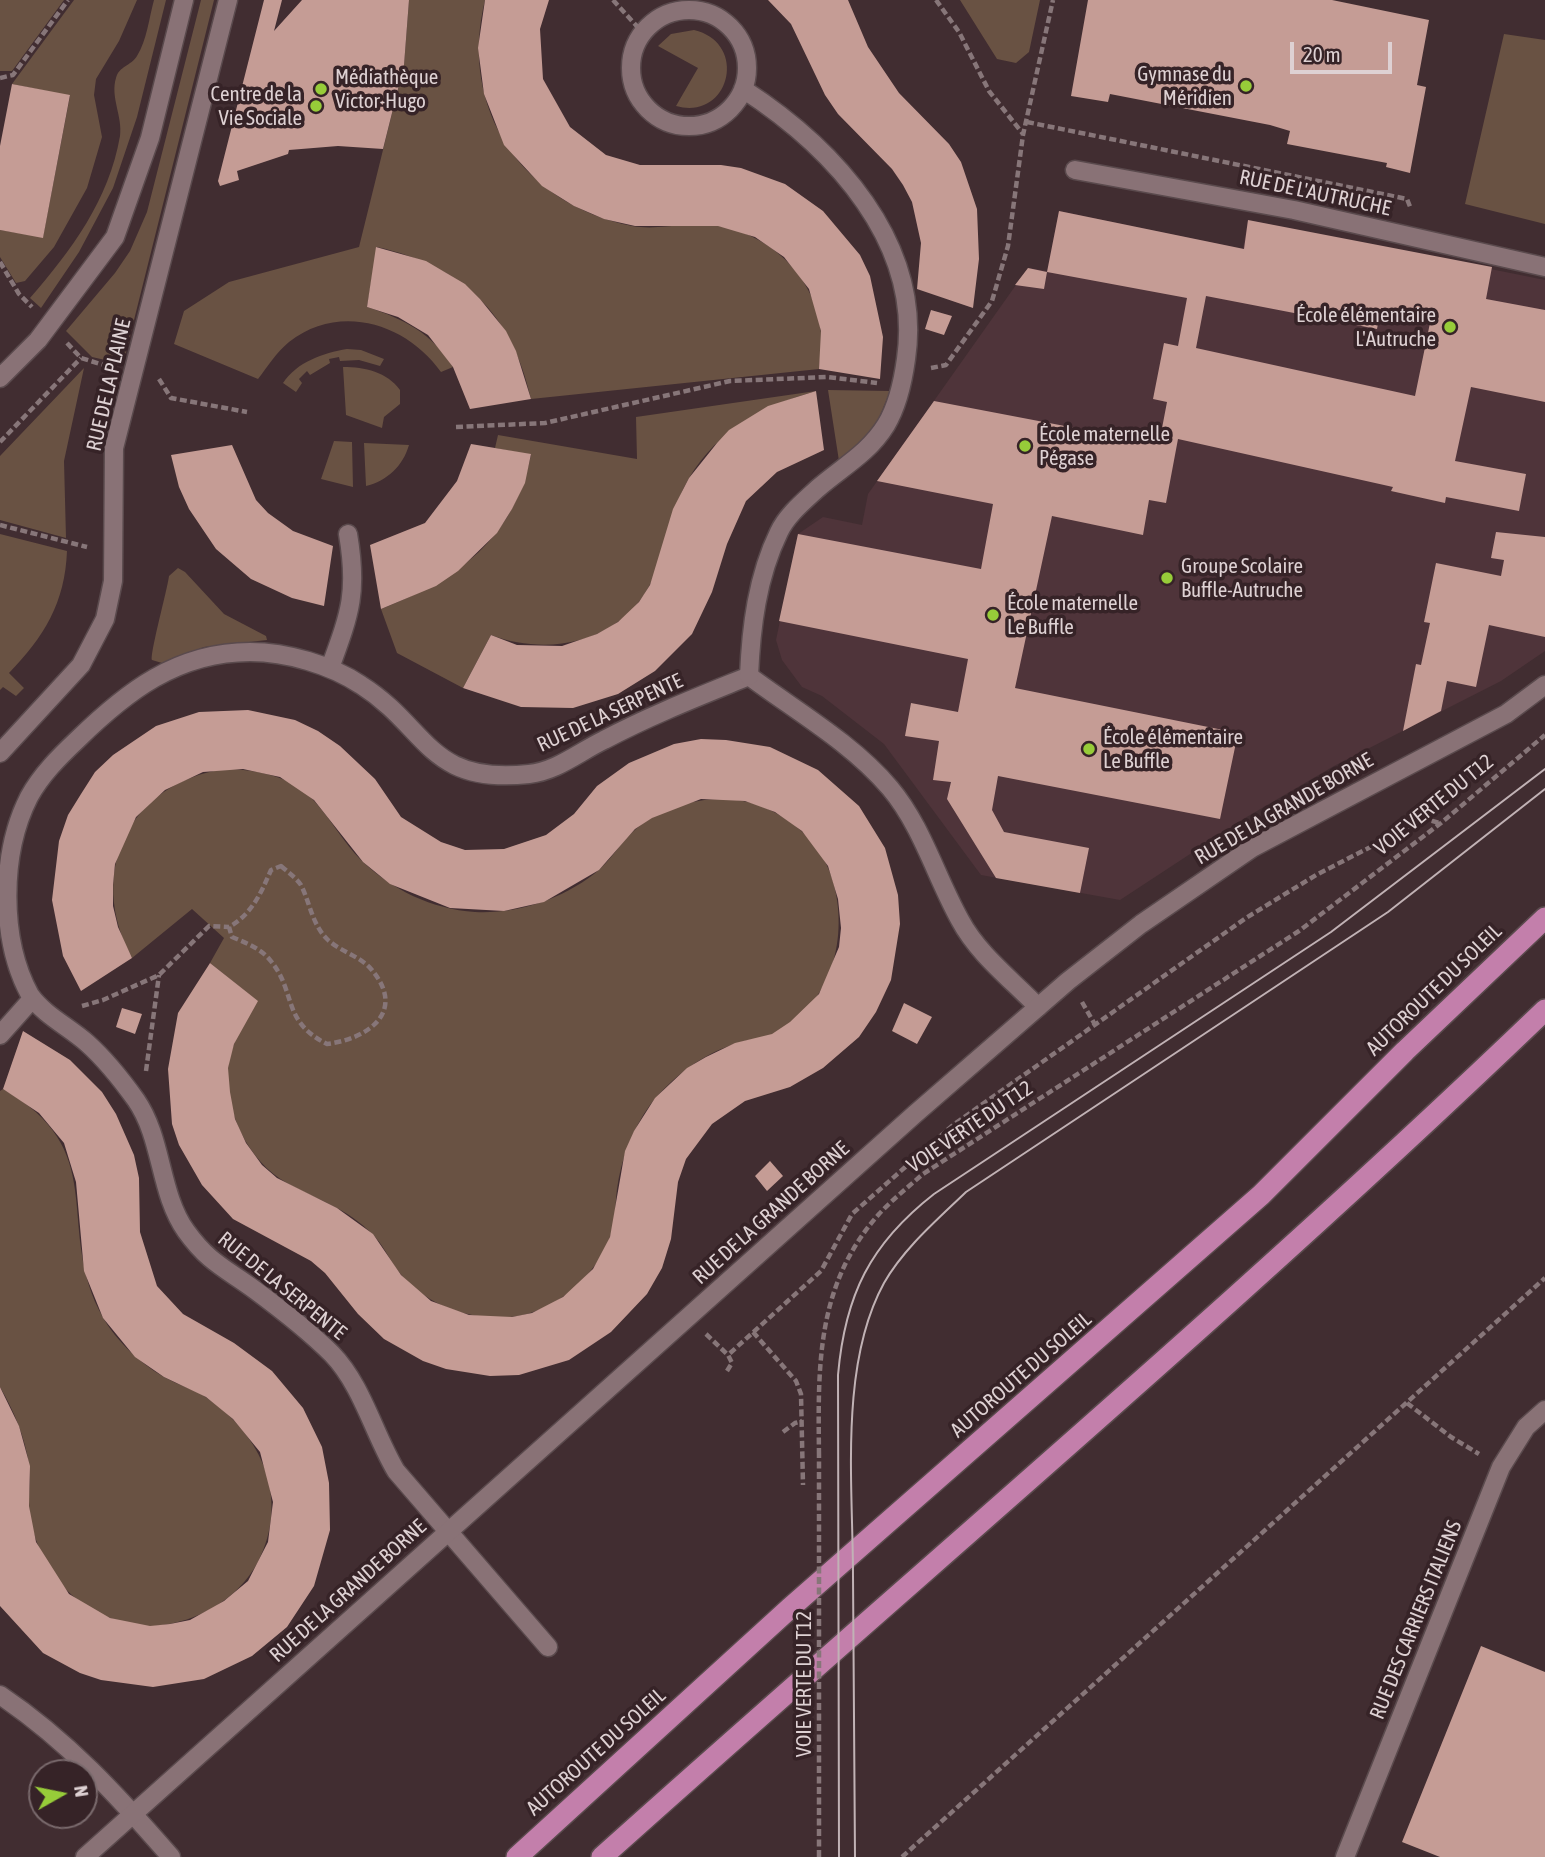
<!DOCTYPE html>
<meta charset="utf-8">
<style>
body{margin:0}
#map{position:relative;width:1545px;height:1857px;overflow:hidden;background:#412d31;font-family:"Asap Condensed",sans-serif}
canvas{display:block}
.north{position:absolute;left:28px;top:1759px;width:70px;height:70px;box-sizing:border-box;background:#362327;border:2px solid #79696c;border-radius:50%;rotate:81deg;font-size:19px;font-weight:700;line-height:28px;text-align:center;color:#ded1d3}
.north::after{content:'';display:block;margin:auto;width:24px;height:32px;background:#97cc39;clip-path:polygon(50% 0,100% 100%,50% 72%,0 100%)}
.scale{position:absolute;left:1290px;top:42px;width:102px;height:32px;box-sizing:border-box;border:4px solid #ded1d3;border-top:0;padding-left:9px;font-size:21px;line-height:24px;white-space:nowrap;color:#ded1d3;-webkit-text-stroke:5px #362327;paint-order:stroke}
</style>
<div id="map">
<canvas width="1545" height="1857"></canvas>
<div class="north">N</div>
<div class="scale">20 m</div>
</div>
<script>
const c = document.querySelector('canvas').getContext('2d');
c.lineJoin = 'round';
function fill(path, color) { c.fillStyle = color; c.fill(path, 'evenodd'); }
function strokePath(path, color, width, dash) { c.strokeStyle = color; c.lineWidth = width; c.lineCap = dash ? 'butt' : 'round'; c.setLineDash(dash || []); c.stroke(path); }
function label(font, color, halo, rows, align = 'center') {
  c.font = font + ' "Asap Condensed",sans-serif'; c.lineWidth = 7; c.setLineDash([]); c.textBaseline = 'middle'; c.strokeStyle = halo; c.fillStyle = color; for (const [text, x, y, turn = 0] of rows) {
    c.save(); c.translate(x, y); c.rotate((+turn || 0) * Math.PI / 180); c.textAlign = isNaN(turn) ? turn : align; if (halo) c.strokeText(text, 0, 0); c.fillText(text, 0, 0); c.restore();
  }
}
fill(new Path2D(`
 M 1059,211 L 1243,249 L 1248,220 L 1545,280 L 1545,651 L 1501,681 L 1334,766 L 1245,818 L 1120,900 L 981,875 L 884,744 L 822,696 L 802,687 L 782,660 L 776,640 L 798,534 L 823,517 L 862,525 L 868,494 L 1028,268 L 1047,271 Z`), '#4f343a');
fill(new Path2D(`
 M 0,0 L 64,0 L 12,71 L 0,71 Z
 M 74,0 L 137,0 L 119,41 L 96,79 L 94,95 L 102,137 L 87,188 L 54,247 L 25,281 L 16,283 L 0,257 L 0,230 L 43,237 L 70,96 L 12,84 Z
 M 154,0 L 166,0 L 137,117 L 113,188 L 79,252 L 41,308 L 30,298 C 71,251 109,200 120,136 C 123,117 110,97 116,78 C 119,66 131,66 137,56 C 147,40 149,18 154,0 Z
 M 201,0 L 214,0 L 123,364 L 92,357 L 66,331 L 115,273 L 130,251 L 147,212 Z
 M 409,0 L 485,0 C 458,109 522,204 632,226 C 655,230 678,224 701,224 C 761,226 815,271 821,332 C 823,343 820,357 819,369 L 531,399 C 512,313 462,266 377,247 L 367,307 C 404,319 432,333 453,367 L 441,372 C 407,324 340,302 289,342 C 276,353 268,366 258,379 L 174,344 L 184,311 L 229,282 L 359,247 L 404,65 Z
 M 960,0 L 1040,0 L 1029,52 L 1016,63 L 997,59 Z
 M 694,30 C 749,43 730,121 676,106 L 698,68 L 658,46 L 671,34 Z
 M 1504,34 L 1545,40 L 1545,224 L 1465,204 Z
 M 347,349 L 361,350 L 384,359 L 380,366 L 359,360 L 340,361 L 339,357 L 329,359 L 330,363 L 310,375 L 307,371 L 299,379 L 302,383 L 296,392 L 283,383 C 297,362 323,353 347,349 Z
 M 343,367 C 365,367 387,372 400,390 L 400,404 L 384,417 L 382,428 L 346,415 Z
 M 84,368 L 64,461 L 66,538 L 0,520 L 0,456 Z
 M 828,390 L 890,391 L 873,433 L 839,461 Z
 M 816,391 C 763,406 719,429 689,478 C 672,507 668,537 657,568 C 633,639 555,659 491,635 L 463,688 L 397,653 L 381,609 C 458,579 513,540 531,455 L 495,448 L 498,435 L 637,459 L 636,417 Z
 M 334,441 L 352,442 L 353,487 L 321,479 Z
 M 364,443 L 409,445 C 403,466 387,481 366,486 Z
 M 0,534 L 67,551 C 65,603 44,637 9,673 L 24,688 L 16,696 L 3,687 L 0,690 Z
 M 178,568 L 185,572 L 224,614 L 266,636 L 267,640 L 204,647 L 162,663 L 152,660 C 150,653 167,591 169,576 Z
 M 225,769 C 257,769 295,777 316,803 C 332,821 344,843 361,860 C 392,890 432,909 475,912 C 517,914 560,900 594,874 C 611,861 621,841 637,828 C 666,804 712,793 748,802 C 786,812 820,840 832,878 C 850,936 832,1006 773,1034 C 762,1039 749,1039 738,1043 C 703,1053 672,1077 650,1105 C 632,1130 621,1159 617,1189 C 615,1204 616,1219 611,1234 C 598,1275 555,1313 511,1317 C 469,1321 425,1305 398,1271 C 389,1259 383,1244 372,1234 C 349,1209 315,1199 287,1183 C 248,1161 224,1111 228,1067 C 231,1043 245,1021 257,1001 L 210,963 L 224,938 L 192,909 L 132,958 C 86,873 128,783 225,769 Z
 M 3,1089 C 110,1150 56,1221 99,1310 C 112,1337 138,1362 164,1377 C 178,1385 194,1389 207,1398 C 263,1436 290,1499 258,1562 C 237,1600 198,1622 155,1626 C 120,1628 79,1608 58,1580 C 42,1558 29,1531 29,1502 C 29,1490 31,1477 29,1465 C 25,1437 14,1411 0,1387 L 0,1091 Z`), '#695243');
fill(new Path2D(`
 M 264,0 L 282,0 L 274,31 L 302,0 L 409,0 L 404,65 L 383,149 L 338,146 L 289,150 L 288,154 L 237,171 L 239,180 L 220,186 L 218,181 Z
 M 485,0 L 549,0 L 540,29 L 543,79 L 570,127 L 606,155 L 640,165 L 721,165 L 741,168 L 785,184 L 823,211 L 860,255 L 870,276 L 883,337 L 880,379 L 819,369 L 821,331 L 809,289 L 784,257 L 755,237 L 718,226 L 635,226 L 604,219 L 574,206 L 542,186 L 504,145 L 484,94 L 478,48 Z
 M 768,0 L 848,0 L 868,47 L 899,93 L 949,144 L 961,162 L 977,209 L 979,259 L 973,308 L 917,289 L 921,243 L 912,202 L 903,185 L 892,169 L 838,114 L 825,95 L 791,24 Z
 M 1088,0 L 1332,0 L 1429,20 L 1417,85 L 1426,87 L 1410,173 L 1386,167 L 1387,163 L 1287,144 L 1290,131 L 1270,125 L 1110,94 L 1108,102 L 1071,96 Z
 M 12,84 L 70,95 L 43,238 L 0,230 L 0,146 Z
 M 1059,211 L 1244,249 L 1248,220 L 1492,267 L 1486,299 L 1545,310 L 1545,402 L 1471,387 L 1455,461 L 1526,474 L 1519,511 L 1446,497 L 1445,503 L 1391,491 L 1393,487 L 1178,439 L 1166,503 L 1149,500 L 1143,535 L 1052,516 L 1015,688 L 1238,733 L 1220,819 L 998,776 L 992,810 L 1004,832 L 1089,848 L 1080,893 L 996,878 L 947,799 L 951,782 L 933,780 L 939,741 L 905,736 L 911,703 L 958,712 L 968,659 L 779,621 L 798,534 L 981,569 L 993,504 L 877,481 L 934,401 L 1159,444 L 1167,402 L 1153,399 L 1164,343 L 1178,346 L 1187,298 L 1047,272 ZM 1206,296 L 1377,329 L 1381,308 L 1431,318 L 1415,396 L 1196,348 Z
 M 376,247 L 426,261 L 465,284 L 480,299 L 506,331 L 516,351 L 531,399 L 470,409 L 453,367 L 428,335 L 398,317 L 367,307 Z
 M 1028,268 L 1047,272 L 1044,289 L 1015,285 Z
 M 931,310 L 952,316 L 944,335 L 925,329 Z
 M 816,391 L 824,450 L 777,472 L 746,501 L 727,544 L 712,592 L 692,634 L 655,671 L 618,694 L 573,708 L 521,707 L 463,688 L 491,635 L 517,645 L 562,646 L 597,634 L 618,622 L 639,602 L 650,585 L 673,509 L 689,478 L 717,443 L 729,430 L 768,406 Z
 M 471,444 L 531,454 L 525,483 L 512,509 L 497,533 L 458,571 L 436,586 L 381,609 L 370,545 L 425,523 L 457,481 Z
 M 232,445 L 256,500 L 268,513 L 293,531 L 333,546 L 324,606 L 292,598 L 251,579 L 216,549 L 189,509 L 179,487 L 171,455 Z
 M 1496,532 L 1545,537 L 1545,637 L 1489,625 L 1476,687 L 1447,681 L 1441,711 L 1403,731 L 1416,664 L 1421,665 L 1430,623 L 1424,622 L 1436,563 L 1501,576 L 1504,560 L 1491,558 Z
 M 248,710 L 295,720 L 318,731 L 340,746 L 375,779 L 401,817 L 441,842 L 465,850 L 504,849 L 546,835 L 574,814 L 597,786 L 629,763 L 674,744 L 701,739 L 726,740 L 770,747 L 818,770 L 859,806 L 885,848 L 898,895 L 900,924 L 891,980 L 876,1012 L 859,1037 L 823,1068 L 790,1087 L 745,1101 L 712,1124 L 686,1159 L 678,1182 L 671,1239 L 662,1268 L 647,1294 L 611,1332 L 569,1360 L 519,1375 L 490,1376 L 446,1369 L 423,1361 L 384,1339 L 358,1314 L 325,1273 L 311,1261 L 233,1219 L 202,1185 L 179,1145 L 172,1124 L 168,1069 L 178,1013 L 210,963 L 258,1001 L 234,1044 L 228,1068 L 230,1092 L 235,1119 L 246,1143 L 262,1165 L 277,1178 L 337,1208 L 373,1234 L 401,1275 L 431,1301 L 469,1315 L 512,1317 L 532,1313 L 563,1297 L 593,1269 L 610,1237 L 625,1151 L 634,1131 L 655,1098 L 687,1068 L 706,1057 L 735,1043 L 772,1034 L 790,1022 L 819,994 L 839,947 L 841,928 L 838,899 L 828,866 L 802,831 L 775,812 L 745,801 L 701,799 L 652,818 L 635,829 L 599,870 L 544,902 L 504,911 L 450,908 L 390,884 L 363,862 L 314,800 L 280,777 L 243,769 L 203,772 L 165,790 L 136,817 L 115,864 L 113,885 L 113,906 L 118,927 L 132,958 L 81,991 L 63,956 L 52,900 L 59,841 L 68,815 L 81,794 L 95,772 L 113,755 L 156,726 L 199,712 Z
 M 904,1003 L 932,1017 L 917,1044 L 892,1031 Z
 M 122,1008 L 142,1014 L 135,1034 L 116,1027 Z
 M 23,1031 L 70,1060 L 102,1092 L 116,1114 L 134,1155 L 139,1178 L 140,1232 L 157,1286 L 183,1314 L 234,1343 L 272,1371 L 303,1408 L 322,1447 L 329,1483 L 330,1530 L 314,1586 L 287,1627 L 252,1656 L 204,1679 L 153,1687 L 101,1680 L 80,1673 L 43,1653 L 0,1606 L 0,1387 L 19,1426 L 30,1466 L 29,1506 L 36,1542 L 69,1594 L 110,1618 L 150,1626 L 170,1624 L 190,1620 L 224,1601 L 248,1581 L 268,1542 L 273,1502 L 260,1452 L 233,1419 L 206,1397 L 164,1377 L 135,1357 L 103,1318 L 84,1271 L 76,1182 L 64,1143 L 39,1113 L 3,1089 Z
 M 770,1161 L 783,1176 L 767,1191 L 755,1176 Z
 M 1481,1646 L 1545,1672 L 1545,1857 L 1440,1857 L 1402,1842 Z`), '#c59c95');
const lane = new Path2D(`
 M 0,378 L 38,340 L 115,237 L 150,138 L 184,0
 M 330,668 C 350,613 358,593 348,534
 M 0,1035 L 32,999
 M 548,1647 L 396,1471 C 374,1434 362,1385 332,1354 C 308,1330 282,1310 255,1290 C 225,1268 209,1263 186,1231 C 159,1193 163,1139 136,1100 C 121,1079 106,1060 87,1043 C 69,1027 44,1015 30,995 C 0,940 0,854 29,797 C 41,775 59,757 77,740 C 126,692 177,652 250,652 C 287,652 331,665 361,685 C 429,728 427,785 529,774 C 557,771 579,752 604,740 C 651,715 700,696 749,676 C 796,711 852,743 890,788 C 922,826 936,877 960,920 C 978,954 1011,979 1038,1007
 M 0,1695 C 67,1740 118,1796 171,1857`);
const street = new Path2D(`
 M631 68a58 58 0 1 1 116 0a58 58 0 1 1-116 0Z
 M 743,89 C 834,148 923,243 906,359 C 903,381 898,405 886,425 C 868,454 842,467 817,489 C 803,502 787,515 779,532 C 757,577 751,628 749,676
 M 1075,170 L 1294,210 L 1545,267
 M 0,753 L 81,665 L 105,619 L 113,581 L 114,448 L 228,0
 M 85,1857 L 915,1114 L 1068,981 L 1141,924 L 1252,848 L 1506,714 L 1545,685
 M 1345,1857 L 1501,1467 L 1526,1427 L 1545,1410`);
const highway = new Path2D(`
 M 517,1857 L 790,1608 L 1261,1195 L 1405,1051 L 1545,918
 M 602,1857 C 916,1575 1240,1303 1545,1010`);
strokePath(lane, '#5a4a4d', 21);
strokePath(street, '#5a4a4d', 21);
strokePath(highway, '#5a4a4d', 24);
strokePath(new Path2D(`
 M 613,0 L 643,33
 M 936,0 L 959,32 L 989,91 L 1023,134
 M 0,78 L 13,75 L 68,0
 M 1027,122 L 1407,199 L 1411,209
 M 0,262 L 19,294 L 32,307
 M 67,343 L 81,358 L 110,367
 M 931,368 L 946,365 L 992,301 L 1008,246 L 1023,135 L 1053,0
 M 159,379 L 171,398 L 247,412
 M 456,427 L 545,423 L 730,381 L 827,377 L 877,383
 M 0,442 L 81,358
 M 0,525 L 87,547
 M 281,866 C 288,872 296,878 301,885 C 310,903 312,924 327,939 C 339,951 360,956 371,969 C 408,1012 367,1039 327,1044 C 281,1021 297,992 270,960 C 260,948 246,943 232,937 L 229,927 C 252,914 261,893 271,870 Z
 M 1082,1002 L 1094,1023
 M 82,1006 L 103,1000 L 159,975 L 209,926 L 229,927
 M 146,1071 L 159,975
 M 753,1332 L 796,1381 L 801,1394 L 803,1485
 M 706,1334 L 728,1355
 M 727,1371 L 732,1363 L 728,1355 L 821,1271 L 852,1214 L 953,1125 L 1246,918 L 1316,875 L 1425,819 L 1440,823
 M 1407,1403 L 1451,1437 L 1479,1454
 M 783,1432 L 795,1423 L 802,1421
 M 819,1455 C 818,1366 816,1285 879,1214 C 892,1200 908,1187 923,1174 L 1299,931 L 1441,823 L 1545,735
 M 902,1857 L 1545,1278`), '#877679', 4.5, [7, 3.5]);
strokePath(lane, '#897276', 18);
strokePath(street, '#897276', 18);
strokePath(highway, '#c37fab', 21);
strokePath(new Path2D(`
 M 839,1857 L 838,1375 C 845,1295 870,1244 934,1194 L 1331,932 L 1545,769
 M 855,1857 C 854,1763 854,1669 853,1576 C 853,1485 839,1365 884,1283 C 904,1248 937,1220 966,1192 L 1388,912 L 1545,789`), '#c1b2b5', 2);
strokePath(new Path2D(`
 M 819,1857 L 819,1455`), '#877679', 4.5, [7, 3.5]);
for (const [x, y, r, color] of [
 [1246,86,7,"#97cc39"],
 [321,89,7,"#97cc39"],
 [316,106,7,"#97cc39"],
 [1450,327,7,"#97cc39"],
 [1025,446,7,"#97cc39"],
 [1167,578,7,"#97cc39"],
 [993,615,7,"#97cc39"],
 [1089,749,7,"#97cc39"]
]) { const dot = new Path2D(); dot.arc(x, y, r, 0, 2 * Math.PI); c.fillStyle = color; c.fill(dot); strokePath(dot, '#362327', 2.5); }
label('21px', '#ded1d3', '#362327', [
 ["Gymnase du",1232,74,"right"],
 ["Méridien",1232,98,"right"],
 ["Médiathèque",335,77],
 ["Victor-Hugo",335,101],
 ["Centre de la",302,94,"right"],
 ["Vie Sociale",302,118,"right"],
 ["École élémentaire",1436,315,"right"],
 ["L'Autruche",1436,339,"right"],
 ["École maternelle",1039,434],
 ["Pégase",1039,458],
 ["Groupe Scolaire",1181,566],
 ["Buffle-Autruche",1181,590],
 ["École maternelle",1007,603],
 ["Le Buffle",1007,627],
 ["École élémentaire",1103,737],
 ["Le Buffle",1103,761]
], 'left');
label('21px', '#ded1d3', '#362327', [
 ["RUE DE L'AUTRUCHE",1315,193,12],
 ["RUE DE LA PLAINE",109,385,-77],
 ["RUE DE LA SERPENTE",610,713,-25],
 ["VOIE VERTE DU T12",1434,805,-39],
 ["RUE DE LA GRANDE BORNE",1284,809,-30],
 ["AUTOROUTE DU SOLEIL",1434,990,-44],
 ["VOIE VERTE DU T12",970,1127,-34],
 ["RUE DE LA GRANDE BORNE",771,1213,-42],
 ["RUE DE LA SERPENTE",282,1286,39],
 ["AUTOROUTE DU SOLEIL",1021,1375,-41],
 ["RUE DE LA GRANDE BORNE",348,1591,-42],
 ["RUE DES CARRIERS ITALIENS",1416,1620,-68],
 ["VOIE VERTE DU T12",804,1684,-90],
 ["AUTOROUTE DU SOLEIL",596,1752,-42]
]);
</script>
